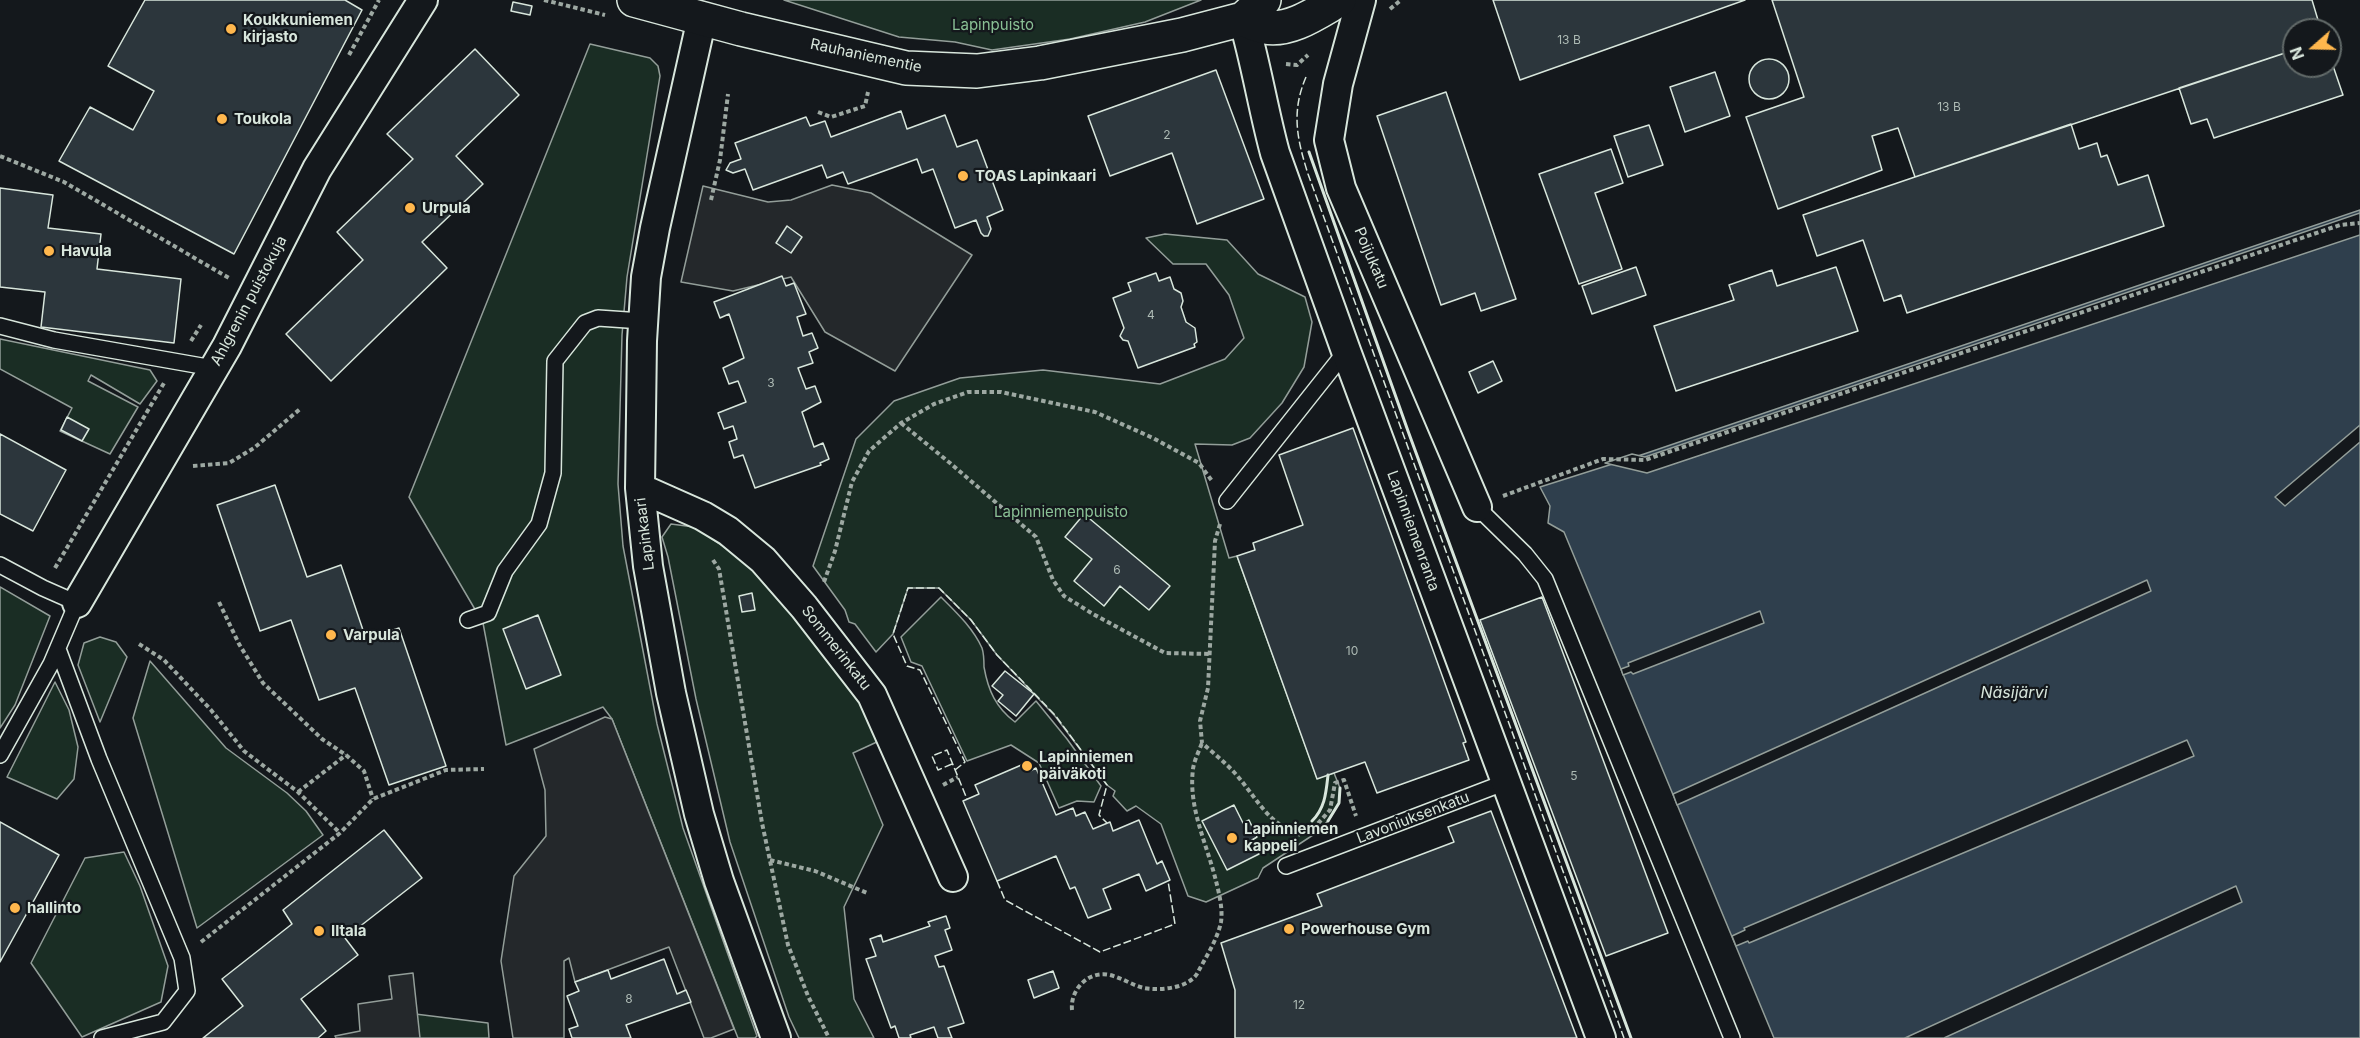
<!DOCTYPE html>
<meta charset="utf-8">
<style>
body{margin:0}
#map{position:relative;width:2360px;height:1038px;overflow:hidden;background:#14181c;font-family:Inter,sans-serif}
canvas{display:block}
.north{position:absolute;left:2282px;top:18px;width:60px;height:60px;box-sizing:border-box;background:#14181c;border:2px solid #626a69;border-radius:50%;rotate:250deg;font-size:16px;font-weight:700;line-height:24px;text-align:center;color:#d8e6dc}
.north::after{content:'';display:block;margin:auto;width:21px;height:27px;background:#ffb74d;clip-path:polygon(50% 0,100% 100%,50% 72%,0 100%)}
</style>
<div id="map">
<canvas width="2360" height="1038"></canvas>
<div class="north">N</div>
</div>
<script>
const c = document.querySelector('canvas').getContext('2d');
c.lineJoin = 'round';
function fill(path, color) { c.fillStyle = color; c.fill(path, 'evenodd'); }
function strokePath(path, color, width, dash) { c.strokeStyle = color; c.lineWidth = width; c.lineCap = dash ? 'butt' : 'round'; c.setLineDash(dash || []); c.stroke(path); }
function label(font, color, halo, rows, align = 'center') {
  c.font = font + ' Inter,sans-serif'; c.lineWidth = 4.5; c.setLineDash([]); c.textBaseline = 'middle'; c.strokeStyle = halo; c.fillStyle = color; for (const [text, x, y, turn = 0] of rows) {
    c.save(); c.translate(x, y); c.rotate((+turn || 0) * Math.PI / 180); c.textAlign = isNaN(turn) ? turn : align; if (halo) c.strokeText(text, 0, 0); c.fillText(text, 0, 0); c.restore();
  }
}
const green = new Path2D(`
 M 784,0 L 1201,0 L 1145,22 L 1070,39 L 992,50 L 955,42 L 899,37 Z
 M 590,44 L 650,58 L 658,66 L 660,76 L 627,277 L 622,335 L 618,484 L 623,546 L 657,724 L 683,828 L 757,1036 L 755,1038 L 738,1038 L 612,719 L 603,707 L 506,745 L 483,623 L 409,497 Z
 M 1165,234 L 1227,240 L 1258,274 L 1305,297 L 1312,322 L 1304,367 L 1282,403 L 1250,438 L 1232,445 L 1195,444 L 1229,558 L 1237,556 L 1317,778 L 1334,773 L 1340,788 L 1339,803 L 1328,821 L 1313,835 L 1263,868 L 1258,878 L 1206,902 L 1188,896 L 1161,824 L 1136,806 L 1127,811 L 1113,796 L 1115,791 L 1107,785 L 1055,716 L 997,655 L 971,620 L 939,588 L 908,588 L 893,634 L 876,652 L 855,624 L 849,622 L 845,610 L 813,566 L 856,439 L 894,401 L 960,378 L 1043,370 L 1160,384 L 1225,359 L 1244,338 L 1229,295 L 1206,264 L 1173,264 L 1146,238 Z
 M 0,339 L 150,370 L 157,381 L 140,404 L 91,375 L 88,381 L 138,407 L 110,454 L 60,431 L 72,408 L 0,369 Z
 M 671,524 L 694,527 L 751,565 L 858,693 L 879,741 L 853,753 L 883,825 L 844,907 L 854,999 L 874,1038 L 799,1038 L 789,1017 L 730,842 L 696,699 L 668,557 L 662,537 Z
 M 0,587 L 50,616 L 15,705 L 0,728 Z
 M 941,597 C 956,612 973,628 982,648 C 984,654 984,661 984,667 C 988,690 996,708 1015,722 L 1036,701 L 1067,739 L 1101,786 L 1094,802 L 1077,801 L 1059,808 L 1039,763 L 1011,745 L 967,761 L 922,666 L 911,662 L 901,637 Z
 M 100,637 L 116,642 L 127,657 L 100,722 L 78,665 L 84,643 Z
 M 150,661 L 226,748 L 287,793 L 306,811 L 323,835 L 197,928 L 133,718 Z
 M 55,682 L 69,710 L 78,747 L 74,779 L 57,799 L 7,777 Z
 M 124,852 L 140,886 L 168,966 L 161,1002 L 82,1037 L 31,963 L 85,858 Z
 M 399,1012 L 488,1023 L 489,1038 L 365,1038 Z`);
fill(green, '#1a2d24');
strokePath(green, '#939e99', 1.5);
const parking = new Path2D(`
 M 832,185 L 871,193 L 972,255 L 895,371 L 825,332 L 791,277 L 733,291 L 681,282 L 703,186 L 768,202 L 791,200 Z
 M 605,717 L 612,719 L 734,1029 L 711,1038 L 704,1038 L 669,947 L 575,982 L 569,958 L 564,961 L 564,1038 L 513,1038 L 501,961 L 514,876 L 546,836 L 545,790 L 534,749 Z
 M 413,973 L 420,1038 L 336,1038 L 335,1036 L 360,1031 L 358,1004 L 392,999 L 389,976 Z`);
fill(parking, '#24282b');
strokePath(parking, '#939e99', 1.5);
const water = new Path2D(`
 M 2360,210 L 2360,1038 L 1774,1038 L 1564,532 L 1548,523 L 1550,506 L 1540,487 L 1644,454 Z`);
fill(water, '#2f3f4d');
strokePath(water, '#939e99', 1.5);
const pier = new Path2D(`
 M 2360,213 L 2360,235 L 1647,473 L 1605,463 L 1632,454 L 1645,457 Z
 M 2360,425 L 2360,442 L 2285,506 L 2275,497 Z
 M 2147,580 L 2151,591 L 1677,805 L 1673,794 Z
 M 1760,611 L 1764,623 L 1633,674 L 1631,672 L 1623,675 L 1621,669 L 1629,666 L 1628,663 Z
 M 2187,740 L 2194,756 L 1749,943 L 1748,941 L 1736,946 L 1732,936 L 1745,930 L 1744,928 Z
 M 2236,886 L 2242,902 L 1944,1038 L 1905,1038 Z`);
fill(pier, '#14181c');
strokePath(pier, '#939e99', 1.5);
const building = new Path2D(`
 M 145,0 L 345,0 L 362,10 L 234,254 L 59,161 L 90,107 L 133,130 L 154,91 L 108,66 Z
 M 1493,0 L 1745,0 L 1520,80 Z
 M 1772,0 L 2312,0 L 2321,30 L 2294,30 L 2294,50 L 1915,177 L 1898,128 L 1872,136 L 1882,170 L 1778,209 L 1746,117 L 1804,97 Z
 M 513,2 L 532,6 L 530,15 L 511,11 Z
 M 475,49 L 519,95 L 456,156 L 483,184 L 422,242 L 447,268 L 331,381 L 286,334 L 363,260 L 337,232 L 413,159 L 387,134 Z
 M 2294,50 L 2294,66 L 2330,66 L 2330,57 L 2343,95 L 2214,138 L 2207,119 L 2191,124 L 2179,88 Z
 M1749 79a20 20 0 1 1 40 0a20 20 0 1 1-40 0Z
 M 1216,70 L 1264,199 L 1197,224 L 1172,153 L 1110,176 L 1088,116 Z
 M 1715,72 L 1730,116 L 1685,132 L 1670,87 Z
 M 1446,92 L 1516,299 L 1481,311 L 1475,293 L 1441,305 L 1377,116 Z
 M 901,111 L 907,129 L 945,115 L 957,147 L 977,140 L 1003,210 L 987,217 L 991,229 L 988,236 L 984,236 L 981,233 L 976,220 L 955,228 L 933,169 L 922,173 L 917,159 L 848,184 L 843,172 L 827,178 L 822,165 L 753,190 L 745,169 L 733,173 L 726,170 L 730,163 L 741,159 L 735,143 L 806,117 L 810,126 L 825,121 L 831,137 Z
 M 2071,124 L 2079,149 L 2097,143 L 2101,157 L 2107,155 L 2118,185 L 2148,175 L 2164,226 L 1907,313 L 1901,295 L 1884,301 L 1863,240 L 1817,256 L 1803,215 Z
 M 1649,125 L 1663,165 L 1628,177 L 1614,136 Z
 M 1611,149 L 1623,183 L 1595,193 L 1622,269 L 1579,284 L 1539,174 Z
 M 0,188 L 53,195 L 48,228 L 101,234 L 97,269 L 181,279 L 174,343 L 41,327 L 45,292 L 0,287 Z
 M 787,226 L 802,237 L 791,253 L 776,243 Z
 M 1636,267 L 1646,295 L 1592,314 L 1582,286 Z
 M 1836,267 L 1858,331 L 1676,391 L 1654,326 L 1734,300 L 1729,285 L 1772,270 L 1777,286 Z
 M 1156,273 L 1159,281 L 1170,277 L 1174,289 L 1181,293 L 1183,301 L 1181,307 L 1186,322 L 1195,328 L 1197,342 L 1194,344 L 1195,347 L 1138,368 L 1128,341 L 1123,340 L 1120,336 L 1124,328 L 1113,298 L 1131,291 L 1128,283 Z
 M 782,276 L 786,286 L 794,283 L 806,314 L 797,317 L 803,336 L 812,333 L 818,348 L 809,352 L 813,363 L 798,368 L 806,389 L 815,386 L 821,402 L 802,412 L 814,447 L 823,443 L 829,459 L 820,463 L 821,465 L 755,488 L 743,455 L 734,458 L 729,442 L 737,439 L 733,426 L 724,429 L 718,413 L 746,402 L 738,381 L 729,384 L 723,368 L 744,358 L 729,314 L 720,318 L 714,302 Z
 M 1493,361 L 1502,381 L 1478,393 L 1469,372 Z
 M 67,417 L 89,429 L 82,441 L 61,430 Z
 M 1353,428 L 1466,742 L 1463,743 L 1469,760 L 1377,793 L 1365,762 L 1317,779 L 1237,556 L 1255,550 L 1253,543 L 1303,525 L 1279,455 Z
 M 0,434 L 66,470 L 33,531 L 0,514 Z
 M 275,485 L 307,577 L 341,565 L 366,639 L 399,628 L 446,766 L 389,785 L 355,688 L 319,700 L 291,620 L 260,631 L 217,505 Z
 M 1084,514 L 1170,586 L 1149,610 L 1120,586 L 1104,606 L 1074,581 L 1092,559 L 1065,537 Z
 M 752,593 L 755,610 L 742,612 L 739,596 Z
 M 1542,597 L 1668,933 L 1606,956 L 1480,620 Z
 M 538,615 L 561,675 L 526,689 L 503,629 Z
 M 1005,671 L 1034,694 L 1016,716 L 998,701 L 1003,695 L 992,686 Z
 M 1026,763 L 1030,771 L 1036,768 L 1056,815 L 1073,808 L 1076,816 L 1085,812 L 1093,829 L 1110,822 L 1113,831 L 1139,820 L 1157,864 L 1162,861 L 1170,880 L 1146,891 L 1139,874 L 1103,889 L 1111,909 L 1088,918 L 1075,887 L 1070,889 L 1056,856 L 997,881 L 963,801 L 979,794 L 975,785 Z
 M 1234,805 L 1243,823 L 1249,820 L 1257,837 L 1252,840 L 1259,854 L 1227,870 L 1202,821 Z
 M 1491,811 L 1577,1038 L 1235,1038 L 1235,990 L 1221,943 L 1322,906 L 1317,894 L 1454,842 L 1448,827 Z
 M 0,822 L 59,855 L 0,962 Z
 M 384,830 L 422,878 L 345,938 L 358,955 L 301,999 L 326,1031 L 318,1038 L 203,1038 L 243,1006 L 222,979 L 292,924 L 283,910 Z
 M 946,916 L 950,928 L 945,930 L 952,950 L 935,956 L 939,967 L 944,966 L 964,1023 L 948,1028 L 952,1038 L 938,1038 L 934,1027 L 910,1035 L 911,1038 L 899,1038 L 895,1026 L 891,1028 L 866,959 L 876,956 L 870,939 L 881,935 L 883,942 L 930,926 L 928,922 Z
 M 664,959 L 677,994 L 686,990 L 691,1002 L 626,1025 L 631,1038 L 572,1038 L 569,1029 L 578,1026 L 567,996 L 579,991 L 575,982 L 608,970 L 611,979 Z
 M 1053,971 L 1059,988 L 1034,998 L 1028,980 Z`);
fill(building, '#2c363c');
strokePath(building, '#d8e6dc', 1.5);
const lane = new Path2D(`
 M 0,326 L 54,340 L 213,368
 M 1227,501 L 1346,351
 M 1477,507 L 1525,554 L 1545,579 L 1732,1038
 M 0,565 L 43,588 L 77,603 L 51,664 L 0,755
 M 468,620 L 488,613 L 505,571 L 539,524 L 553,473 L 555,361 L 585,323 L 598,318 L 642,321
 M 58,649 L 99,759 L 182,958 L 187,991 L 163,1022 L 102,1038
 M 1286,866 L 1506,782`);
const street = new Path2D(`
 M 1361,0 L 1338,84 L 1329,140 L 1341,188 L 1477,507
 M 702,18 L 655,228 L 646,277 L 642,341 L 640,488 L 648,566 L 671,693 L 699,814 L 719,881 L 776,1038
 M 1243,19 C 1256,63 1263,109 1275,153 L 1346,351 L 1601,1038
 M 640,488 L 703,516 L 728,531 L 763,560 L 804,607 L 872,695 L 953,877
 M 77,603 L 227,346 L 317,169 L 423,0`);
const secondary = new Path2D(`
 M 634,0 L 741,29 L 906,68 L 977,71 L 1040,63 L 1182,35 L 1243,19 L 1264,0
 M 1243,19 C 1250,22 1257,26 1265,27 C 1290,32 1318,12 1339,0`);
strokePath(lane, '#d8e6dc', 18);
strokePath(street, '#d8e6dc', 32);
strokePath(secondary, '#d8e6dc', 36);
strokePath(new Path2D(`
 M 544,0 L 605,15
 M 1390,9 L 1401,0
 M 349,55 L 379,0
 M 1286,64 L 1297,65 L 1308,55
 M 818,112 L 831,117 L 865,106 L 868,92
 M 0,156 L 64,182 L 229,278
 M 711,200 L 720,160 L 728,94
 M 191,341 L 201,325
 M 901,423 L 950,463 L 1036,537 L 1053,580 L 1064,596 L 1093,614 L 1165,653 L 1210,654
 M 193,466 L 229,463 L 254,448 L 300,409
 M 1503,496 L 1603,459 L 1645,460 L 2340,225 L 2360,223
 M 1220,524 L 1215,541 L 1208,688 L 1200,721 L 1202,743 C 1211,751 1221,759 1230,768 C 1255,793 1265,824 1301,835
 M 713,560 L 719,569 L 762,823 L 788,945 L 808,996 L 829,1038
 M 55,568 L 164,383
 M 824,582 L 835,551 L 852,482 L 869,451 L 901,423 L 934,404 L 968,392 L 1001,392 L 1095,412 L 1153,438 L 1199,463 L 1212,481
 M 219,602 L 239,644 L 263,683 L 322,739 L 346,755 L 364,771 L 373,799
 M 139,644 L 164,660 L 211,710 L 244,751 L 298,792 L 340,833
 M 943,785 L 958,777
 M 298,792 L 346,755
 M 1313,829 L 1330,810 L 1335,783 L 1344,780 L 1356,816
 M 770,860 L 815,871 L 867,893
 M 201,942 L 340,833 L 373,799 L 446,770 L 484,769
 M 1072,1010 C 1070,989 1089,970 1110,975 C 1122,978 1132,985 1144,988 C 1161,991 1190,988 1198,972 C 1206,957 1218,938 1221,922 C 1223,909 1219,893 1216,881 C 1207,844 1188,808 1193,769 C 1194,761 1199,751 1202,743`), '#9da8a2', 4, [4.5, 3]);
strokePath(lane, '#14181c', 15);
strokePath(street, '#14181c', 28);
strokePath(secondary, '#14181c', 33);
strokePath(new Path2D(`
 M 1306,77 C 1291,112 1297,139 1308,174 L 1624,1038
 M 952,764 L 938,770 L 932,756 L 947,750 L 967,799
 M 955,770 L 965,762 L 920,670 L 907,666 L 893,634 L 908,588 L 939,588 L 971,620 L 997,655 L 1055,715 L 1107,785 L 1099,815 L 1107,823
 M 997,881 L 1005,900 L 1100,952 L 1175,924 L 1168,881`), '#d8e6dc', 1.5, [8, 3]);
strokePath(new Path2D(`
 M 1309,152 L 1408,431 L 1631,1038
 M 1312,821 C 1325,808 1326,793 1328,775
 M 1328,821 L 1339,803 L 1340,788`), '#d8e6dc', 3);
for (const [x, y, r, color] of [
 [231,29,6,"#ffb74d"],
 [222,119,6,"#ffb74d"],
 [963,176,6,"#ffb74d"],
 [410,208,6,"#ffb74d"],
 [49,251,6,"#ffb74d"],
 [331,635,6,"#ffb74d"],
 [1027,766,6,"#ffb74d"],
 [1232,838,6,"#ffb74d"],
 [15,908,6,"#ffb74d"],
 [1289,929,6,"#ffb74d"],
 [319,931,6,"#ffb74d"]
]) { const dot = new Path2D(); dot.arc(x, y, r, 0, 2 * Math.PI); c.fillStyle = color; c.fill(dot); strokePath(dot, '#14181c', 2); }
label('12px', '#adbab4', null, [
 ["13 B",1569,40],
 ["13 B",1949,107],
 ["2",1167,135],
 ["4",1151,315],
 ["3",771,383],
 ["6",1117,570],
 ["10",1352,651],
 ["5",1574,776],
 ["8",629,999],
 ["12",1299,1005]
]);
label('bold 15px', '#d8e6dc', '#14181c', [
 ["Koukkuniemen",243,20],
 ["kirjasto",243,37],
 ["Toukola",234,119],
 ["TOAS Lapinkaari",975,176],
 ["Urpula",422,208],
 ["Havula",61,251],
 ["Varpula",343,635],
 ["Lapinniemen",1039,757],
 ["päiväkoti",1039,774],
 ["Lapinniemen",1244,829],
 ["kappeli",1244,846],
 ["hallinto",27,908],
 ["Powerhouse Gym",1301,929],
 ["Iltala",331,931]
], 'left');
label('15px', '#8ac095', '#14181c', [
 ["Lapinpuisto",993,25],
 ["Lapinniemenpuisto",1061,512]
]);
label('15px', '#d8e6dc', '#14181c', [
 ["Rauhaniementie",866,56,12],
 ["Poijukatu",1371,258,67],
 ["Ahlgrenin puistokuja",249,301,-62],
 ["Lapinniemenranta",1413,531,70],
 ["Lapinkaari",645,534,-97],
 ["Sommerinkatu",836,648,52],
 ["Lavoniuksenkatu",1413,818,-21]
]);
label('italic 16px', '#d8e6dc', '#14181c', [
 ["Näsijärvi",2014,693]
]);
</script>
